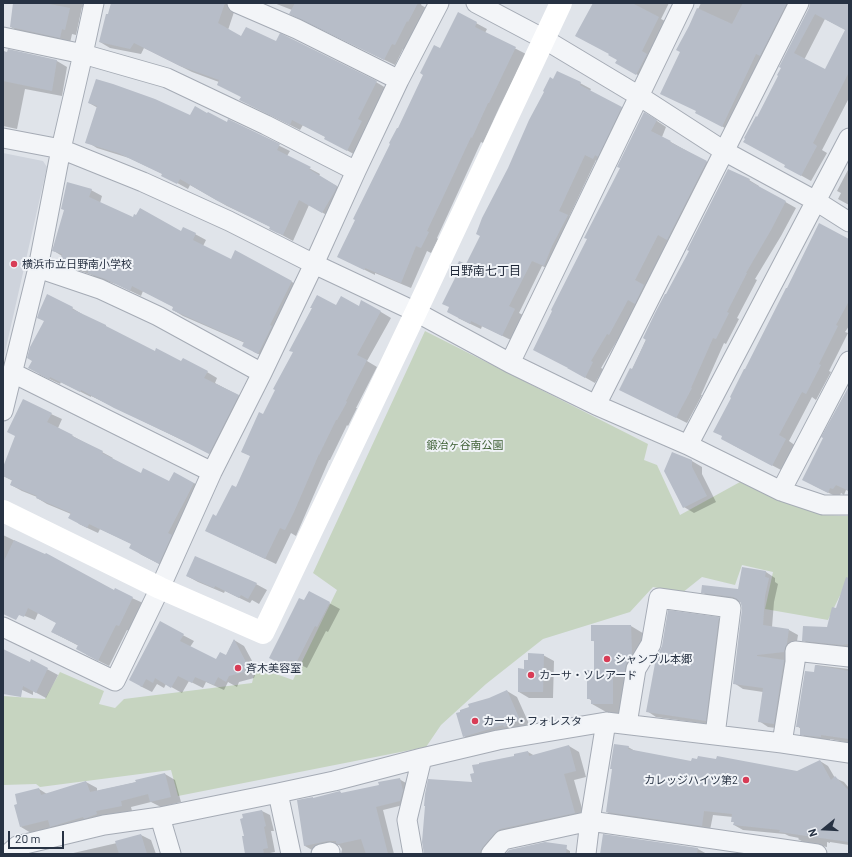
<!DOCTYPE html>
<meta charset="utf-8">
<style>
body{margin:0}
#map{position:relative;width:852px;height:857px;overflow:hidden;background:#e0e4ea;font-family:Barlow,sans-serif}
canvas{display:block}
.frame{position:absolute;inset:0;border:4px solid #273243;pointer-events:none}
.north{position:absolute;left:804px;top:809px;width:40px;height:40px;-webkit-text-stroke:3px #f0f3f7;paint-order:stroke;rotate:252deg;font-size:11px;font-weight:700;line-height:16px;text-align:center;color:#273243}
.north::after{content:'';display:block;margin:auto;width:14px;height:18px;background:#273243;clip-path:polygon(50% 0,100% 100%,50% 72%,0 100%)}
.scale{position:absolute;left:8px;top:831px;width:56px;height:18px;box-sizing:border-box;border:2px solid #273243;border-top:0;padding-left:5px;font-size:12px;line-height:14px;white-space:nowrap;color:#273243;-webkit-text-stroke:3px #f0f3f7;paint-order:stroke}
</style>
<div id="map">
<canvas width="852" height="857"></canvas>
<div class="frame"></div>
<div class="north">N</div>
<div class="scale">20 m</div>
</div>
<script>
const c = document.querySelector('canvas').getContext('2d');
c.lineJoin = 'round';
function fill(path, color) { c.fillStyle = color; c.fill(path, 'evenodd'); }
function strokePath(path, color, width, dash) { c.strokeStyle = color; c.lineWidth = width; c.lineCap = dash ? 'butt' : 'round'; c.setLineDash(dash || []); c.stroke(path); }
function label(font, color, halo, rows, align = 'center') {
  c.font = font + ' Barlow,"Noto Sans JP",sans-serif'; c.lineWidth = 4; c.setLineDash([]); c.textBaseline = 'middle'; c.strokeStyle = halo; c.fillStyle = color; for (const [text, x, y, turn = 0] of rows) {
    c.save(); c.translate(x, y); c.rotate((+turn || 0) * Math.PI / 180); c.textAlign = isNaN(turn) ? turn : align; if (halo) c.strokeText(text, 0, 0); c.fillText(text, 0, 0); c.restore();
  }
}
fill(new Path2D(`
 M 3,153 L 43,161 L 47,167 L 3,361 Z`), '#ced3dc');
fill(new Path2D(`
 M 425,331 L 648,444 L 644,460 L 657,465 L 680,515 L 740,482 L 772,497 L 822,515 L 849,516 L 849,577 L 828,620 L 765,609 L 773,572 L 742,565 L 735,585 L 702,577 L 682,593 L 653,587 L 630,612 L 543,639 L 486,684 L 441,725 L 426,747 L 178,796 L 171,770 L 40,787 L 36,784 L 3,785 L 3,696 L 45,699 L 60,672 L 104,691 L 99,704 L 115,708 L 124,699 L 252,683 L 256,667 L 293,680 L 337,590 L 313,573 Z`), '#c6d4c0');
fill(new Path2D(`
 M 14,3 L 85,3 L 84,8 L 82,7 L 76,35 L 72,34 L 70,43 L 22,33 L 11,27 Z
 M 112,3 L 237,3 L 228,30 L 242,37 L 276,42 L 376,82 L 386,88 L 357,156 L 336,144 L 326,137 L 303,125 L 300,130 L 250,105 L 242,97 L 219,82 L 192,72 L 144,48 L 141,54 L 110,48 L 100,42 Z
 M 274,3 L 422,3 L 421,5 L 428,9 L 405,50 L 403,49 L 395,65 L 301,19 L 292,10 Z
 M 595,3 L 669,3 L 661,19 L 669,23 L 647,80 L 627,69 L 618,60 Z
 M 701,3 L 800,3 L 732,132 L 707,118 L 681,52 L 690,26 Z
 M 811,3 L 849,3 L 849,98 L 822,150 L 827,153 L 811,181 L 795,172 L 786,165 L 757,118 L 780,76 L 810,8 ZM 825,19 L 846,30 L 825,71 L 804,60 Z
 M 476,23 L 487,29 L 485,33 L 526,54 L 499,108 L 483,143 L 481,142 L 454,201 L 437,238 L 438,239 L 431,253 L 427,251 L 411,288 L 375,273 L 375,275 L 349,262 L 398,129 L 440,50 Z
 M 8,50 L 57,61 L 67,67 L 62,96 L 25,89 L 17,129 L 3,126 L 3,51 L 8,53 Z
 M 554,80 L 580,83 L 591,89 L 590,91 L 632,113 L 604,165 L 596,160 L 569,217 L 577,222 L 554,271 L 542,266 L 519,313 L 525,316 L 513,341 L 482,326 L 481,329 L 458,318 L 467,266 Z
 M 89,103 L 191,116 L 227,123 L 229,121 L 290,151 L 287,156 L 320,174 L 319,176 L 347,192 L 332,218 L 309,205 L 293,241 L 271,229 L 271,227 L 227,206 L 190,185 L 188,189 L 163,175 L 163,174 L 129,158 L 97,148 L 87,142 L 98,108 Z
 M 654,119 L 666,127 L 662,137 L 717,168 L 669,240 L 645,286 L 654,291 L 620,340 L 618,339 L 601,368 L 603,369 L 595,383 L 579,374 Z
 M 849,168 L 849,205 L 838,199 L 841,193 L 837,191 Z
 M 749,180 L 759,186 L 759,187 L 796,208 L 781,236 L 755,279 L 757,280 L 737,318 L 739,319 L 726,344 L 724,343 L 701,395 L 702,395 L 687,423 L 631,395 L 632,370 L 666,296 Z
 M 91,190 L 102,196 L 100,203 L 133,218 L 182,233 L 195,234 L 206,240 L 203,246 L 231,261 L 292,282 L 302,288 L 269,359 L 254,352 L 245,343 L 183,316 L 173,310 L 174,307 L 143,291 L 141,296 L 116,284 L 99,279 L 92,275 L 71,268 L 61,262 L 62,256 L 54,251 Z
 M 849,240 L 849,326 L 845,332 L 848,333 L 829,371 L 831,372 L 816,400 L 812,397 L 789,441 L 796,446 L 783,471 L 733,445 Z
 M 337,306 L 359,307 L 381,312 L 391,318 L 367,361 L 377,367 L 356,408 L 357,408 L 348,426 L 347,425 L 330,460 L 329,460 L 296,536 L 291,533 L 276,564 L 217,536 L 217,517 L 236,488 L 251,456 L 242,452 L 263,415 Z
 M 72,308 L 82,314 L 82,315 L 155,352 L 207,372 L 217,378 L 215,383 L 249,401 L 220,459 L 189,443 L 188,443 L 91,396 L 91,397 L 61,382 L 60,384 L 39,374 Z
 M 849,388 L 849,491 L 846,490 L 844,495 L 841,493 L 839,498 L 813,485 Z
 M 51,414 L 62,419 L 58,428 L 113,458 L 112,459 L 141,474 L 170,483 L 194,483 L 204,489 L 169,569 L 140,554 L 132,544 L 100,529 L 98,533 L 79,524 L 71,514 L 47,504 L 37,498 L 37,497 L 22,491 L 11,485 L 13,481 L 3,476 L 3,470 Z
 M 692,461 L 702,467 L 702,474 L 716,502 L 694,513 L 684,507 Z
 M 3,535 L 46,556 L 115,591 L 132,598 L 143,603 L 129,631 L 127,630 L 109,666 L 87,655 L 79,646 L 52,632 L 57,623 L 38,613 L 35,620 L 10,610 L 3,606 Z
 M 743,568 L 766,572 L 775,578 L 775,582 L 778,584 L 774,602 L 772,627 L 789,630 L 798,635 L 783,729 L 768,727 L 759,721 L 763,692 L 743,689 L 734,683 L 743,609 L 741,602 L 712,598 L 702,592 L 739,590 Z
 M 187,576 L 256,584 L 267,590 L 259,604 L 252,600 L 250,603 L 225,591 L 224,593 L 198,582 Z
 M 849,583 L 849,650 L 812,646 L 803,640 L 828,628 Z
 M 309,592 L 340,609 L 328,632 L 326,631 L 307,668 L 301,665 L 298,672 L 281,663 L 304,602 Z
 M 718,618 L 727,624 L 715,725 L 656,717 L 647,711 Z
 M 160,623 L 194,641 L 190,647 L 217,661 L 226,656 L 234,640 L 244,646 L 257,670 L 254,678 L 239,682 L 237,687 L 228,682 L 224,690 L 206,682 L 203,688 L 189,681 L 182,693 L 166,684 L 164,688 L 157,684 L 152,692 L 140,686 Z
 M 631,626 L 646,635 L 629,713 L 608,713 L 592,704 L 592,701 L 588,698 L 595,671 L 595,642 L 592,640 Z
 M 3,650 L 31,663 L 32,661 L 58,675 L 46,698 L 33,691 L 33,695 L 3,681 Z
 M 543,655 L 554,661 L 553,698 L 529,698 L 519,692 L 525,670 L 530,661 Z
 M 816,665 L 849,669 L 849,743 L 830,739 L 830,742 L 809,739 L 801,734 L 801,729 L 797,726 L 815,673 Z
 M 507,691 L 517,697 L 530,726 L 474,742 L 464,736 L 470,708 Z
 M 569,746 L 579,752 L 586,777 L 574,780 L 585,819 L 492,854 L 424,854 L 473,783 L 515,757 L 528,752 L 535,756 Z
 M 628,747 L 637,752 L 692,762 L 798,772 L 820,761 L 828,766 L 835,778 L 844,782 L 849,788 L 849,845 L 830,842 L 830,843 L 827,842 L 827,847 L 807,844 L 798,839 L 799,838 L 789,836 L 785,834 L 743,830 L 734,825 L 735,823 L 732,821 L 733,817 L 713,815 L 710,830 L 616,817 L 607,812 L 613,770 L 611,768 Z
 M 165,774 L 175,780 L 181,802 L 161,807 L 151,802 L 131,807 L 132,811 L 61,832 L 52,827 L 31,833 L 21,827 L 39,789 L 47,794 L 86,782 L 97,788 L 97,791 L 137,782 Z
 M 399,779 L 406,783 L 407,804 L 383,810 L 394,854 L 341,854 L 342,849 L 339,845 L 335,845 L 312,850 L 305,846 L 313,798 L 314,799 L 340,792 L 343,794 L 380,786 Z
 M 262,811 L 270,815 L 274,831 L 271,831 L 275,852 L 270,853 L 270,854 L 246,854 L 243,815 Z
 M 141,835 L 151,840 L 156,854 L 69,854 L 117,843 L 116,842 Z
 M 604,835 L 698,849 L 707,854 L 601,854 Z
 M 560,845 L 570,851 L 570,854 L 507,854 Z`), '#0003');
fill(new Path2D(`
 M 13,3 L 44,3 L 70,8 L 65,30 L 62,29 L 60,38 L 10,27 Z
 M 111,3 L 225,3 L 218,23 L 241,36 L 246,27 L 276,41 L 280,33 L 377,81 L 358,119 L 362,121 L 347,151 L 324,139 L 325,137 L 292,120 L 290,125 L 239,100 L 241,97 L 217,85 L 219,80 L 180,66 L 134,43 L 130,49 L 99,42 L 106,14 L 108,14 Z
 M 295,3 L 418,3 L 408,22 L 407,21 L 395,45 L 392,44 L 384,60 L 289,14 Z
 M 593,3 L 632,3 L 659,17 L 642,51 L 647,54 L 636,75 L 615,63 L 617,60 L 608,55 L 609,54 L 575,36 Z
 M 743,3 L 787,3 L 760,56 L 756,54 L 722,127 L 695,113 L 696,111 L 660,94 L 680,52 L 676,50 L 689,26 L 697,8 L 732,24 Z
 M 810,3 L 849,3 L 849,72 L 813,143 L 817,146 L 801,176 L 784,167 L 785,165 L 743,142 L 745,139 L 744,138 L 756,116 L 757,117 L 778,76 L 777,75 L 781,68 L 779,67 L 809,8 ZM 815,14 L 845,30 L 825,69 L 794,53 Z
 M 458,12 L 477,22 L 475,27 L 516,47 L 489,103 L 488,103 L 472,138 L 471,137 L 444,195 L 427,231 L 429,232 L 421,248 L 416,246 L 401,283 L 365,268 L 364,270 L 337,257 L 355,220 L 353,219 L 390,144 L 389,143 L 397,128 L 398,128 L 423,75 L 420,73 L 434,45 L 440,48 Z
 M 8,49 L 57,60 L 52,91 L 3,81 L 3,51 L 7,52 Z
 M 557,71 L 581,82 L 580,85 L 622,107 L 598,157 L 595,155 L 593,159 L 585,155 L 559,211 L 568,215 L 552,246 L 544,266 L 532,261 L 509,306 L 515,309 L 502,336 L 471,321 L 470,324 L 447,312 L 449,307 L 442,304 L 456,276 L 453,274 L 459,261 L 466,264 L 480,236 L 476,234 L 482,218 L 508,168 L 529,120 L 544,92 L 543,91 L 550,77 L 553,79 Z
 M 96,79 L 113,84 L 155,99 L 190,115 L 195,106 L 207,113 L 208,112 L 227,122 L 228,119 L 280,144 L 277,150 L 311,167 L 309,169 L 337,186 L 335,191 L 322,213 L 299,200 L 283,235 L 277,233 L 269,229 L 270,227 L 216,200 L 180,179 L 177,184 L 161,176 L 162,174 L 118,153 L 85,143 L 97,106 L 88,103 Z
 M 644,112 L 657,120 L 651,131 L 671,141 L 670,142 L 707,161 L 667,240 L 658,235 L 635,280 L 644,285 L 635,304 L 628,300 L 609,335 L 607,334 L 591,361 L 593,362 L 585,378 L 567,368 L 568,368 L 533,350 L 552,311 L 551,310 L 553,306 L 587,239 L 584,238 L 620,168 L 617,167 Z
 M 728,169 L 750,179 L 749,181 L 786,201 L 771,230 L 746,273 L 747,273 L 727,312 L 729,313 L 716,339 L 713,338 L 691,388 L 692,388 L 676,418 L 619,390 L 630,368 L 632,369 L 646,340 L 643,338 L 655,313 L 665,294 L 666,294 L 689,251 L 687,250 Z
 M 67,182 L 92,189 L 89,197 L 133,217 L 134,214 L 136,215 L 140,208 L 181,231 L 183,227 L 196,233 L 193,240 L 231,259 L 235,250 L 292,281 L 270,325 L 272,326 L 258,354 L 242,346 L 244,342 L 172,310 L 173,307 L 132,286 L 130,291 L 105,279 L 88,273 L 88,271 L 60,263 L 62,254 L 52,251 L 64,210 L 61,209 Z
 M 819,223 L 849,239 L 849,301 L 836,325 L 838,326 L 819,364 L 821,365 L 806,394 L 802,392 L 779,435 L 786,439 L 772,466 L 721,439 L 722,436 L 713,432 L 731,398 L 730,397 L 744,369 L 745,369 L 786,288 L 787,288 Z
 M 47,294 L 73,307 L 72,309 L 106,325 L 106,326 L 155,351 L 156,348 L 181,361 L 183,358 L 208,371 L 204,378 L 239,395 L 209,454 L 178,438 L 114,408 L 81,390 L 80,392 L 50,377 L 49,379 L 28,368 L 32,361 L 27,358 L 30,347 L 44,321 L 37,318 L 39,312 Z
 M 317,295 L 336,305 L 341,296 L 359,306 L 361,300 L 381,311 L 357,355 L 367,360 L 346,401 L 347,402 L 337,420 L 336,420 L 319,455 L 319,454 L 294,512 L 285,530 L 280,528 L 265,559 L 205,531 L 213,514 L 216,516 L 232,485 L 236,487 L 250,456 L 241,452 L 259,412 L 263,414 L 275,390 L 273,389 L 293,352 L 289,351 L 312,308 L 310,308 Z
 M 849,386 L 849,491 L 836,485 L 833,489 L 830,488 L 828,493 L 802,480 L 823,438 L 821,437 Z
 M 23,399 L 52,413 L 47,422 L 73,435 L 72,436 L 103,451 L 102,453 L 141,473 L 143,468 L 169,481 L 174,472 L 194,483 L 168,533 L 172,535 L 159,564 L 129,548 L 131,544 L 89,524 L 87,528 L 68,518 L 71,513 L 36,498 L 37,496 L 10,485 L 12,480 L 3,476 L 3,467 L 15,436 L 7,432 Z
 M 672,452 L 692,460 L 692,467 L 707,496 L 683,508 L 664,471 Z
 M 14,540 L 45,554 L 46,553 L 114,590 L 115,588 L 133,597 L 119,626 L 116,625 L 98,661 L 76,649 L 78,645 L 51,632 L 56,623 L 28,608 L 24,617 L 19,615 L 16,620 L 3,614 L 3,563 Z
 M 195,556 L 257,583 L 248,599 L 241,595 L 239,598 L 215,586 L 214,588 L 186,576 Z
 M 742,567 L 766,571 L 765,577 L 769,578 L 765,596 L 763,625 L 789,629 L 787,643 L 784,652 L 757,655 L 757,656 L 784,660 L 774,724 L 758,722 L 763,688 L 733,684 L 742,609 L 741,603 L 737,599 L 733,597 L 701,593 L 702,585 L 738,589 Z
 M 846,577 L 849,578 L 849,644 L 842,645 L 802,641 L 803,626 L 827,627 L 832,607 L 836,608 Z
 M 309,591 L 330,602 L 317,627 L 315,626 L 296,663 L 291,660 L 287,667 L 269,658 L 299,598 L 304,600 Z
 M 668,610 L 719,617 L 706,721 L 646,712 L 656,658 L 662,646 Z
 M 160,621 L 184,634 L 180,641 L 216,659 L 220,652 L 226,655 L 234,639 L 247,664 L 244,672 L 229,676 L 226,682 L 218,677 L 214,685 L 195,677 L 192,683 L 178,676 L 171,688 L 155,678 L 153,683 L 146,679 L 142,687 L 129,680 Z
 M 591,625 L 631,625 L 632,655 L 626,664 L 624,676 L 613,676 L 613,704 L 591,704 L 591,699 L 587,699 L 587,670 L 594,670 L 594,641 L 591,641 Z
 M 3,649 L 30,662 L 31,659 L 48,668 L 36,693 L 23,686 L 21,697 L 3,694 Z
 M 528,653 L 544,654 L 543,692 L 518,692 L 518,668 L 524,669 L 524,660 L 528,660 Z
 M 815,665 L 849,671 L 849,739 L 821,735 L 821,737 L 800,735 L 800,727 L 796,727 L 805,671 L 814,672 Z
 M 507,690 L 520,720 L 504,727 L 503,725 L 463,737 L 456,713 L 460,712 L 460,710 L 469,707 L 468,704 L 489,698 Z
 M 614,744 L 629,746 L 628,749 L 691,761 L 692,758 L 697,759 L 698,756 L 716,759 L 717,756 L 797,771 L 820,760 L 831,780 L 835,776 L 849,791 L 849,842 L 779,832 L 780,830 L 733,825 L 734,822 L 731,822 L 732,814 L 704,811 L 702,826 L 606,812 L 612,769 L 610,769 Z
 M 569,745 L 576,771 L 564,774 L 575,813 L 500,829 L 495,833 L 483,847 L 480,852 L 480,854 L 424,854 L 422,842 L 425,806 L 424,806 L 425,794 L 428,779 L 472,782 L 470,774 L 474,773 L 472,765 L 479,764 L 479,763 L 514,756 L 514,754 L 528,751 L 529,756 Z
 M 165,773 L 171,797 L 150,802 L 148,794 L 121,801 L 122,806 L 96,811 L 97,814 L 84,819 L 83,817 L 50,827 L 48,820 L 20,827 L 14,805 L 17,804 L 15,794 L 39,788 L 41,795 L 86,781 L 90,792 L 136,782 L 135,780 Z
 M 400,778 L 403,791 L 400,801 L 376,807 L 388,854 L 366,854 L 361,839 L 338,844 L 336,843 L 336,841 L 328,841 L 304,846 L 297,800 L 313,797 L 313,798 L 340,791 L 341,793 L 379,785 L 378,782 Z
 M 262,810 L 266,826 L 264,827 L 268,848 L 263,849 L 264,854 L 245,854 L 242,836 L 244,836 L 240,819 L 243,818 L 242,814 Z
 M 141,834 L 147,854 L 119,854 L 115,841 Z
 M 603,834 L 698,848 L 697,854 L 600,854 Z
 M 545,842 L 567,845 L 566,854 L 505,854 L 509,850 Z`), '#b7bdc8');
const street = new Path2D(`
 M 237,3 L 297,29 L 399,80
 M 476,3 L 544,39 L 639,96 L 724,151 L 816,201 L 849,222
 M 3,37 L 83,54 L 167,78 L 266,125 L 356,171
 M 3,138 L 61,149 L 143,182 L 229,221 L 314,264 L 416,312 L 510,363 L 596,405 L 688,445 L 781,491 L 823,505 L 849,505
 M 38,268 L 100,289 L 158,316 L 262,373
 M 510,363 L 684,3
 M 13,373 L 212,472
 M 596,405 L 799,3
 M 3,411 L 38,268 L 61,149 L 83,54 L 94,3
 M 688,445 L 849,138
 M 781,491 L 849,361
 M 3,627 L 115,681 L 160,588 L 212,472 L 262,373 L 314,264 L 356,171 L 399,80 L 439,3
 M 627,724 L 636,669 L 651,644 L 659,598 L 731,608 L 715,735
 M 782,743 L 795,662 L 795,651 L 849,657
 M 278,793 L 291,854
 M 160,817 L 171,854
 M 8,854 L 17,846 L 104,825 L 160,817 L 278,793 L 334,781 L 422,758 L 498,740 L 606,722 L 782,743 L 849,753
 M 321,854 L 330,852
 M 413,854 L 407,820 L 422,758
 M 491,854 L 503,840 L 590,821 L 817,854
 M 586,854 L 590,821 L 606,722`);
strokePath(street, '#a5abb5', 21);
strokePath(street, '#f3f5f8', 19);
strokePath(new Path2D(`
 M 3,511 L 160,588 L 263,633 L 416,312 L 561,3`), '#fff', 22);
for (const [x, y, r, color] of [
 [14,264,4,"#d83c56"],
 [607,659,4,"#d83c56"],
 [238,668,4,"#d83c56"],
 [531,675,4,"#d83c56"],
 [475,721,4,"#d83c56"],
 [746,780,4,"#d83c56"]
]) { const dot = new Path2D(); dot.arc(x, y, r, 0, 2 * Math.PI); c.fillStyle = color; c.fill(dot); strokePath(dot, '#f0f3f7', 1.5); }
label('11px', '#273243', '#f0f3f7', [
 ["横浜市立日野南小学校",22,264],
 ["シャンブル本郷",615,659],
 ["斉木美容室",246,668],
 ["カーサ・ソレアード",539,675],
 ["カーサ・フォレスタ",483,721],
 ["カレッジハイツ第2",738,780,"right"]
], 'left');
label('11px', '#3c5f33', '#f0f3f7', [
 ["鍛冶ヶ谷南公園",465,445]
]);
label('12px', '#1a2333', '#f0f3f7', [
 ["日野南七丁目",485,271]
]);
</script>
